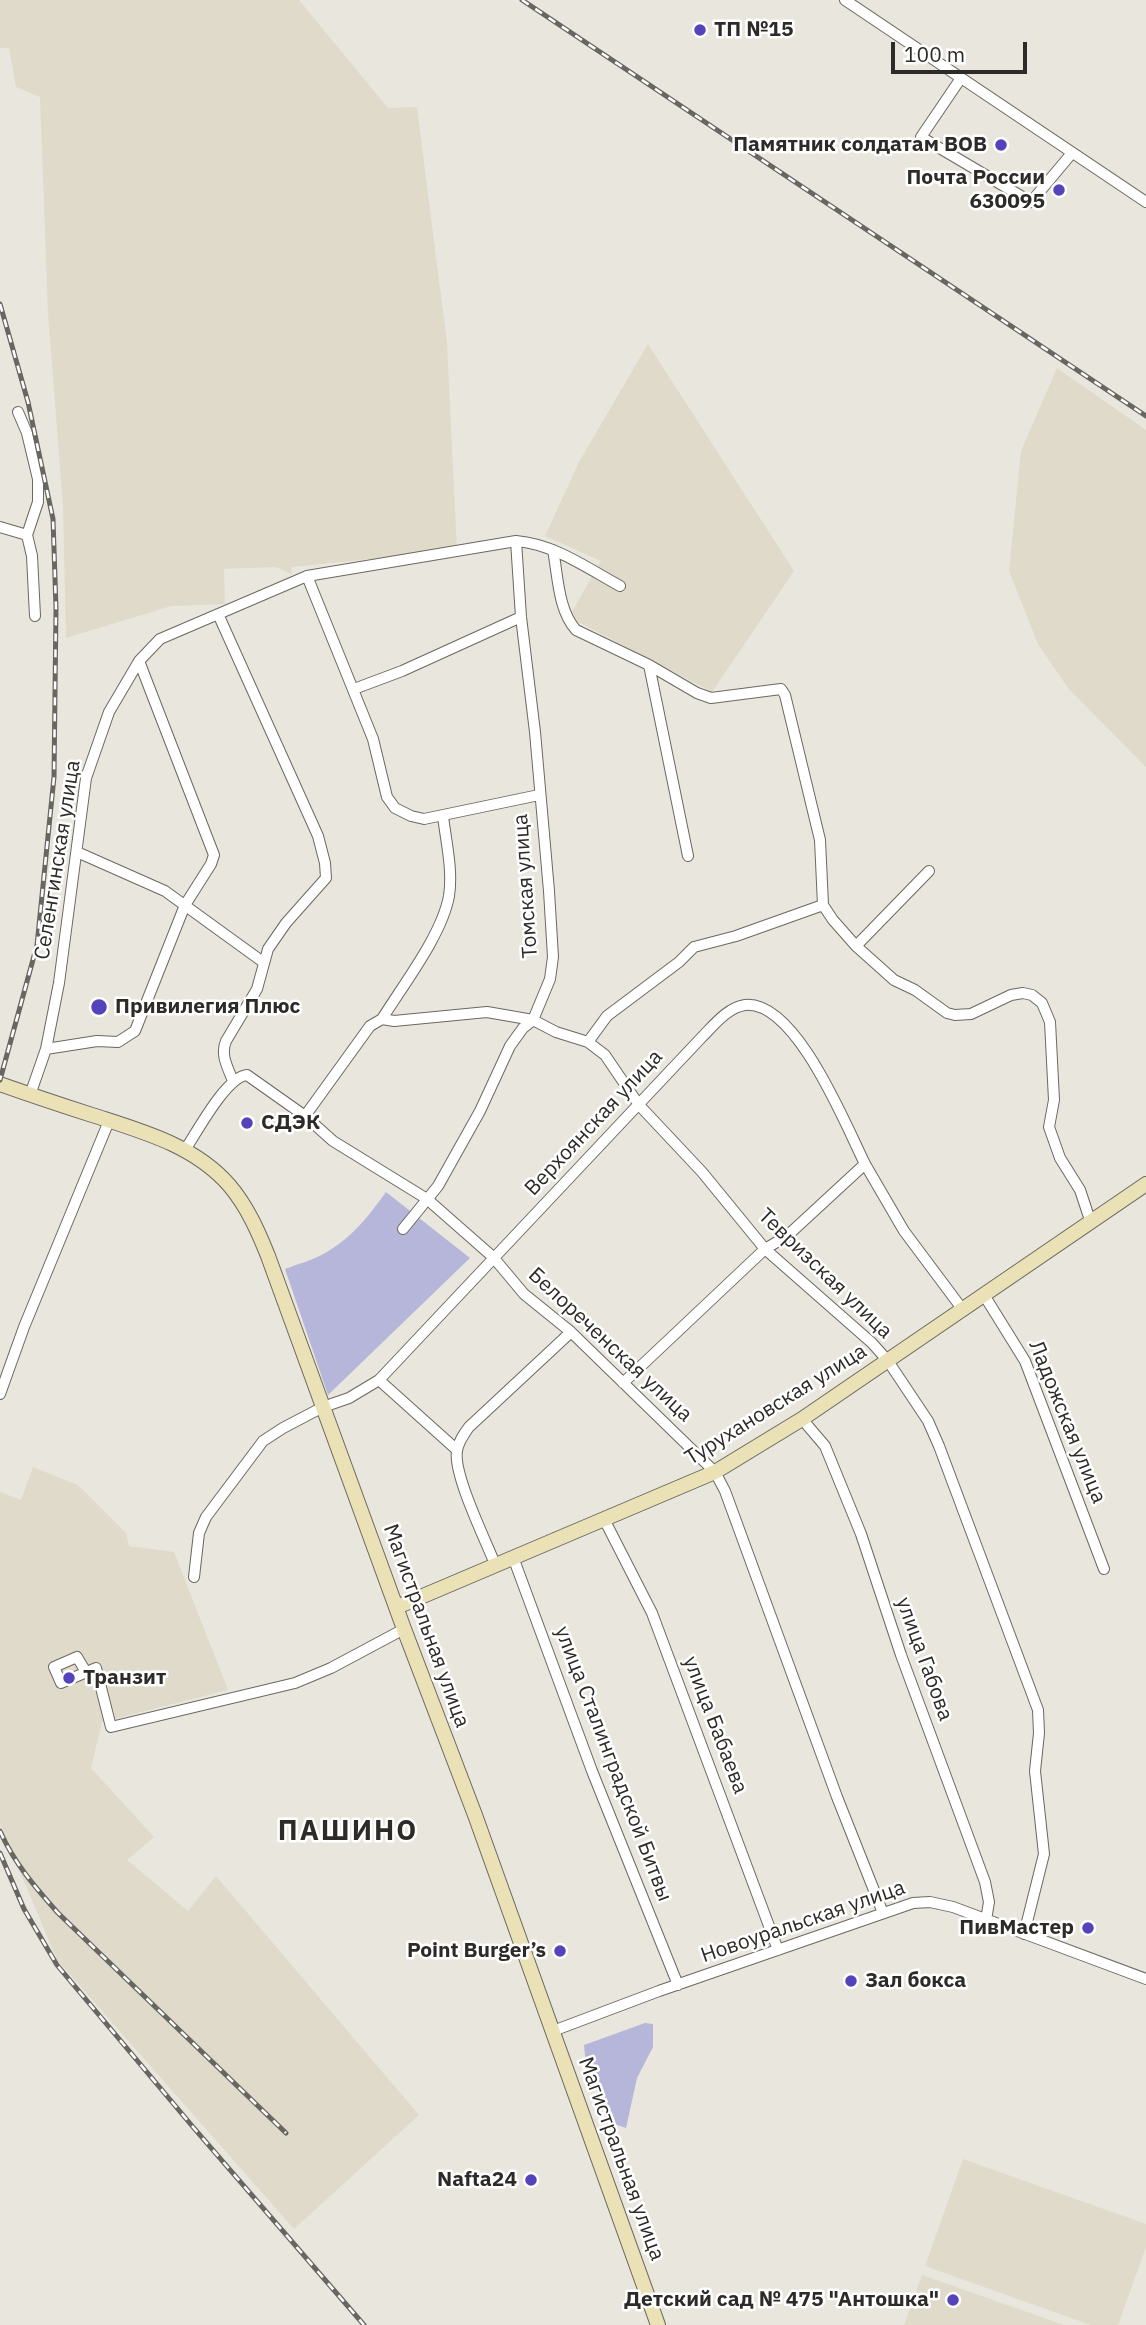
<!DOCTYPE html>
<meta charset="utf-8">
<style>
body{margin:0}
#map{position:relative;width:1146px;height:2325px;overflow:hidden;background:#e9e7dd;font-family:"IBM Plex Sans",sans-serif}
canvas{display:block}
.scale{position:absolute;left:891px;top:42px;width:136px;height:32px;box-sizing:border-box;border:4px solid #2c2b27;border-top:0;padding-left:9px;font-size:21px;line-height:24px;white-space:nowrap;color:#2c2b27;-webkit-text-stroke:5px #fff;paint-order:stroke}
</style>
<div id="map">
<canvas width="1146" height="2325"></canvas>
<div class="scale">100 m</div>
</div>
<script>
const c = document.querySelector('canvas').getContext('2d');
c.lineJoin = 'round';
function fill(path, color) { c.fillStyle = color; c.fill(path, 'evenodd'); }
function strokePath(path, color, width, dash) { c.strokeStyle = color; c.lineWidth = width; c.lineCap = dash ? 'butt' : 'round'; c.setLineDash(dash || []); c.stroke(path); }
function label(font, color, halo, rows, align = 'center') {
  c.font = font + ' "IBM Plex Sans",sans-serif'; c.lineWidth = 5; c.setLineDash([]); c.textBaseline = 'middle'; c.strokeStyle = halo; c.fillStyle = color; for (const [text, x, y, turn = 0] of rows) {
    c.save(); c.translate(x, y); c.rotate((+turn || 0) * Math.PI / 180); c.textAlign = isNaN(turn) ? turn : align; if (halo) c.strokeText(text, 0, 0); c.fillText(text, 0, 0); c.restore();
  }
}
fill(new Path2D(`
 M 0,0 L 299,0 L 388,108 L 417,107 L 447,343 L 457,550 L 292,567 L 291,574 L 276,567 L 224,569 L 225,604 L 171,606 L 66,638 L 63,506 L 48,314 L 40,97 L 16,87 L 9,48 L 0,48 Z
 M 648,344 L 794,571 L 712,692 L 569,617 L 601,561 L 545,536 L 579,462 Z
 M 1057,368 L 1146,430 L 1146,767 L 1068,688 L 1038,644 L 1009,571 L 1021,451 Z
 M 33,1467 L 78,1485 L 126,1533 L 129,1546 L 174,1552 L 228,1690 L 102,1722 L 91,1768 L 154,1837 L 127,1860 L 188,1911 L 216,1876 L 419,2115 L 294,2229 L 57,1960 L 0,1824 L 0,1492 L 21,1500 Z
 M 963,2159 L 1146,2224 L 1146,2247 L 1118,2325 L 1091,2325 L 925,2266 Z
 M 922,2275 L 1064,2325 L 904,2325 Z`), '#dfdaca');
fill(new Path2D(`
 M 386,1192 L 470,1258 L 328,1395 L 285,1269 C 298,1264 314,1260 327,1252 C 351,1238 370,1215 386,1192 Z
 M 645,2023 L 653,2024 L 653,2047 L 637,2078 L 626,2128 L 611,2123 L 586,2066 L 584,2045 Z`), '#b5b6da');
const street = new Path2D(`
 M 845,0 L 1146,202
 M 961,78 L 921,137 L 1031,202 L 1072,153
 M 18,412 L 27,433 L 38,479 L 38,502 L 27,535 L 32,556 L 35,616
 M 0,527 L 27,535
 M 553,550 C 558,576 558,610 576,630 L 649,665 L 697,693 L 711,698 L 781,689 L 785,695 L 820,840 L 823,905 L 833,920 L 856,946 L 894,980 L 915,990 L 947,1013 L 955,1015 L 971,1014 L 1011,995 L 1023,993 L 1032,995 L 1042,1003 L 1050,1022 L 1054,1100 L 1049,1127 L 1060,1158 L 1080,1190 L 1091,1223
 M 307,576 L 373,739 L 387,797 L 395,808 L 411,816 L 424,819 L 539,795
 M 218,614 L 318,836 L 325,863 L 326,878 L 286,923 L 268,949 L 257,989 L 226,1041 C 220,1055 228,1068 233,1081
 M 649,665 L 688,856
 M 354,689 L 402,671 L 521,617
 M 77,852 L 165,891 L 263,962
 M 856,946 L 929,871
 M 382,1019 L 394,1021 L 487,1012 L 533,1020 L 556,1032 L 588,1042 L 605,1055 L 639,1105 L 702,1172 L 765,1249 L 872,1343 L 888,1361 L 928,1421 L 939,1446 L 1038,1710 L 1039,1733 L 1035,1771 L 1044,1854 L 1024,1934
 M 588,1042 L 607,1016 L 679,962 L 694,947 L 736,936 L 823,905
 M 46,1049 L 97,1041 L 118,1042 L 135,1031 L 185,905 L 211,864 L 214,855 L 139,661
 M 30,1095 L 46,1049 L 59,983 L 86,778 L 109,712 L 139,661 L 160,639 L 307,576 L 516,541 C 554,544 587,568 620,586
 M 305,1116 L 370,1026 L 382,1019 C 403,985 442,935 449,896 C 453,870 446,842 443,816
 M 185,1150 C 197,1132 226,1077 247,1075 L 305,1116 L 333,1141 L 427,1199 L 493,1257 L 524,1294 L 571,1332 L 715,1472 L 725,1491 L 837,1797 L 883,1913
 M 403,1229 L 438,1186 L 480,1111 L 510,1046 L 523,1028 L 533,1020 L 550,979 L 553,957 L 549,891 L 535,732 L 521,617 L 516,541
 M 984,1295 L 1025,1361 L 1104,1569
 M 379,1380 L 457,1450
 M 623,1383 L 765,1249 L 787,1236 L 865,1164 L 904,1231 L 963,1310
 M 0,1394 L 24,1327 L 109,1121
 M 802,1419 L 825,1446 L 861,1534 L 901,1655 L 985,1882 L 989,1902 L 986,1920
 M 604,1519 L 652,1613 L 778,1950
 M 513,1557 L 592,1771 L 678,1985
 M 495,1564 C 485,1539 453,1474 457,1451 C 458,1442 464,1434 469,1427 L 571,1332
 M 194,1577 L 199,1533 L 206,1517 L 263,1441 L 283,1428 L 323,1407 L 349,1398 L 379,1380 L 702,1037 C 713,1026 728,1007 745,1005 C 796,1000 846,1126 865,1164
 M 86,1672 L 77,1657 L 54,1667 L 61,1683 L 96,1668 L 111,1727 L 295,1683 L 331,1668 L 404,1629
 M 553,2031 L 659,1991 L 913,1903 L 930,1902 L 953,1907 L 1146,1979`);
const secondary = new Path2D(`
 M 0,1084 C 31,1095 61,1105 92,1115 C 141,1131 194,1145 229,1185 C 247,1206 258,1231 268,1256 L 404,1629 L 475,1815 L 658,2325
 M 397,1607 L 715,1472 L 802,1419 L 1146,1184`);
strokePath(street, '#6a685f', 12);
strokePath(secondary, '#6a685f', 16);
strokePath(street, '#fff', 10);
strokePath(secondary, '#eae1b7', 14);
const rail = new Path2D(`
 M 522,0 L 1146,416
 M 0,304 L 28,402 L 53,519 L 56,608 L 54,777 L 37,945 L 0,1080
 M 0,1831 C 14,1863 35,1887 58,1913 L 286,2133
 M 0,1853 L 24,1909 L 57,1965 L 193,2127 L 364,2325`);
strokePath(rail, '#686661', 5);
strokePath(rail, '#fff', 2.5, [8]);
for (const [x, y, r, color] of [
 [700,30,7,"#5443bb"],
 [1001,145,7,"#5443bb"],
 [1059,190,7,"#5443bb"],
 [99,1007,9,"#5443bb"],
 [247,1123,7,"#5443bb"],
 [69,1678,7,"#5443bb"],
 [1088,1928,7,"#5443bb"],
 [560,1951,7,"#5443bb"],
 [851,1981,7,"#5443bb"],
 [531,2180,7,"#5443bb"],
 [953,2300,7,"#5443bb"]
]) { const dot = new Path2D(); dot.arc(x, y, r, 0, 2 * Math.PI); c.fillStyle = color; c.fill(dot); strokePath(dot, '#fff', 2.5); }
label('bold 21px', '#2c2b27', '#fff', [
 ["ТП №15",714,30,"left"],
 ["Памятник солдатам ВОВ",987,145],
 ["Почта России",1045,178],
 ["630095",1045,202],
 ["Привилегия Плюс",115,1007,"left"],
 ["СДЭК",261,1123,"left"],
 ["Транзит",83,1678,"left"],
 ["ПивМастер",1074,1928],
 ["Point Burger’s",546,1951],
 ["Зал бокса",865,1981,"left"],
 ["Nafta24",517,2180],
 ["Детский сад № 475 \"Антошка\"",939,2300]
], 'right');
label('21px', '#2c2b27', '#fff', [
 ["Селенгинская улица",58,860,-81],
 ["Томская улица",526,886,-94],
 ["Верхоянская улица",594,1123,-47],
 ["Тевризская улица",825,1274,44],
 ["Белореченская улица",610,1345,43],
 ["Турухановская улица",776,1405,-32],
 ["Ладожская улица",1067,1422,68],
 ["Магистральная улица",426,1626,70],
 ["улица Габова",924,1659,70],
 ["улица Бабаева",715,1725,69],
 ["улица Сталинградской Битвы",613,1764,69],
 ["Новоуральская улица",803,1922,-19],
 ["Магистральная улица",621,2159,70]
]);
c.letterSpacing = '2px';
label('bold 28px', '#2c2b27', '#fff', [
 ["ПАШИНО",348,1832]
]);
c.letterSpacing = '0px';
</script>
